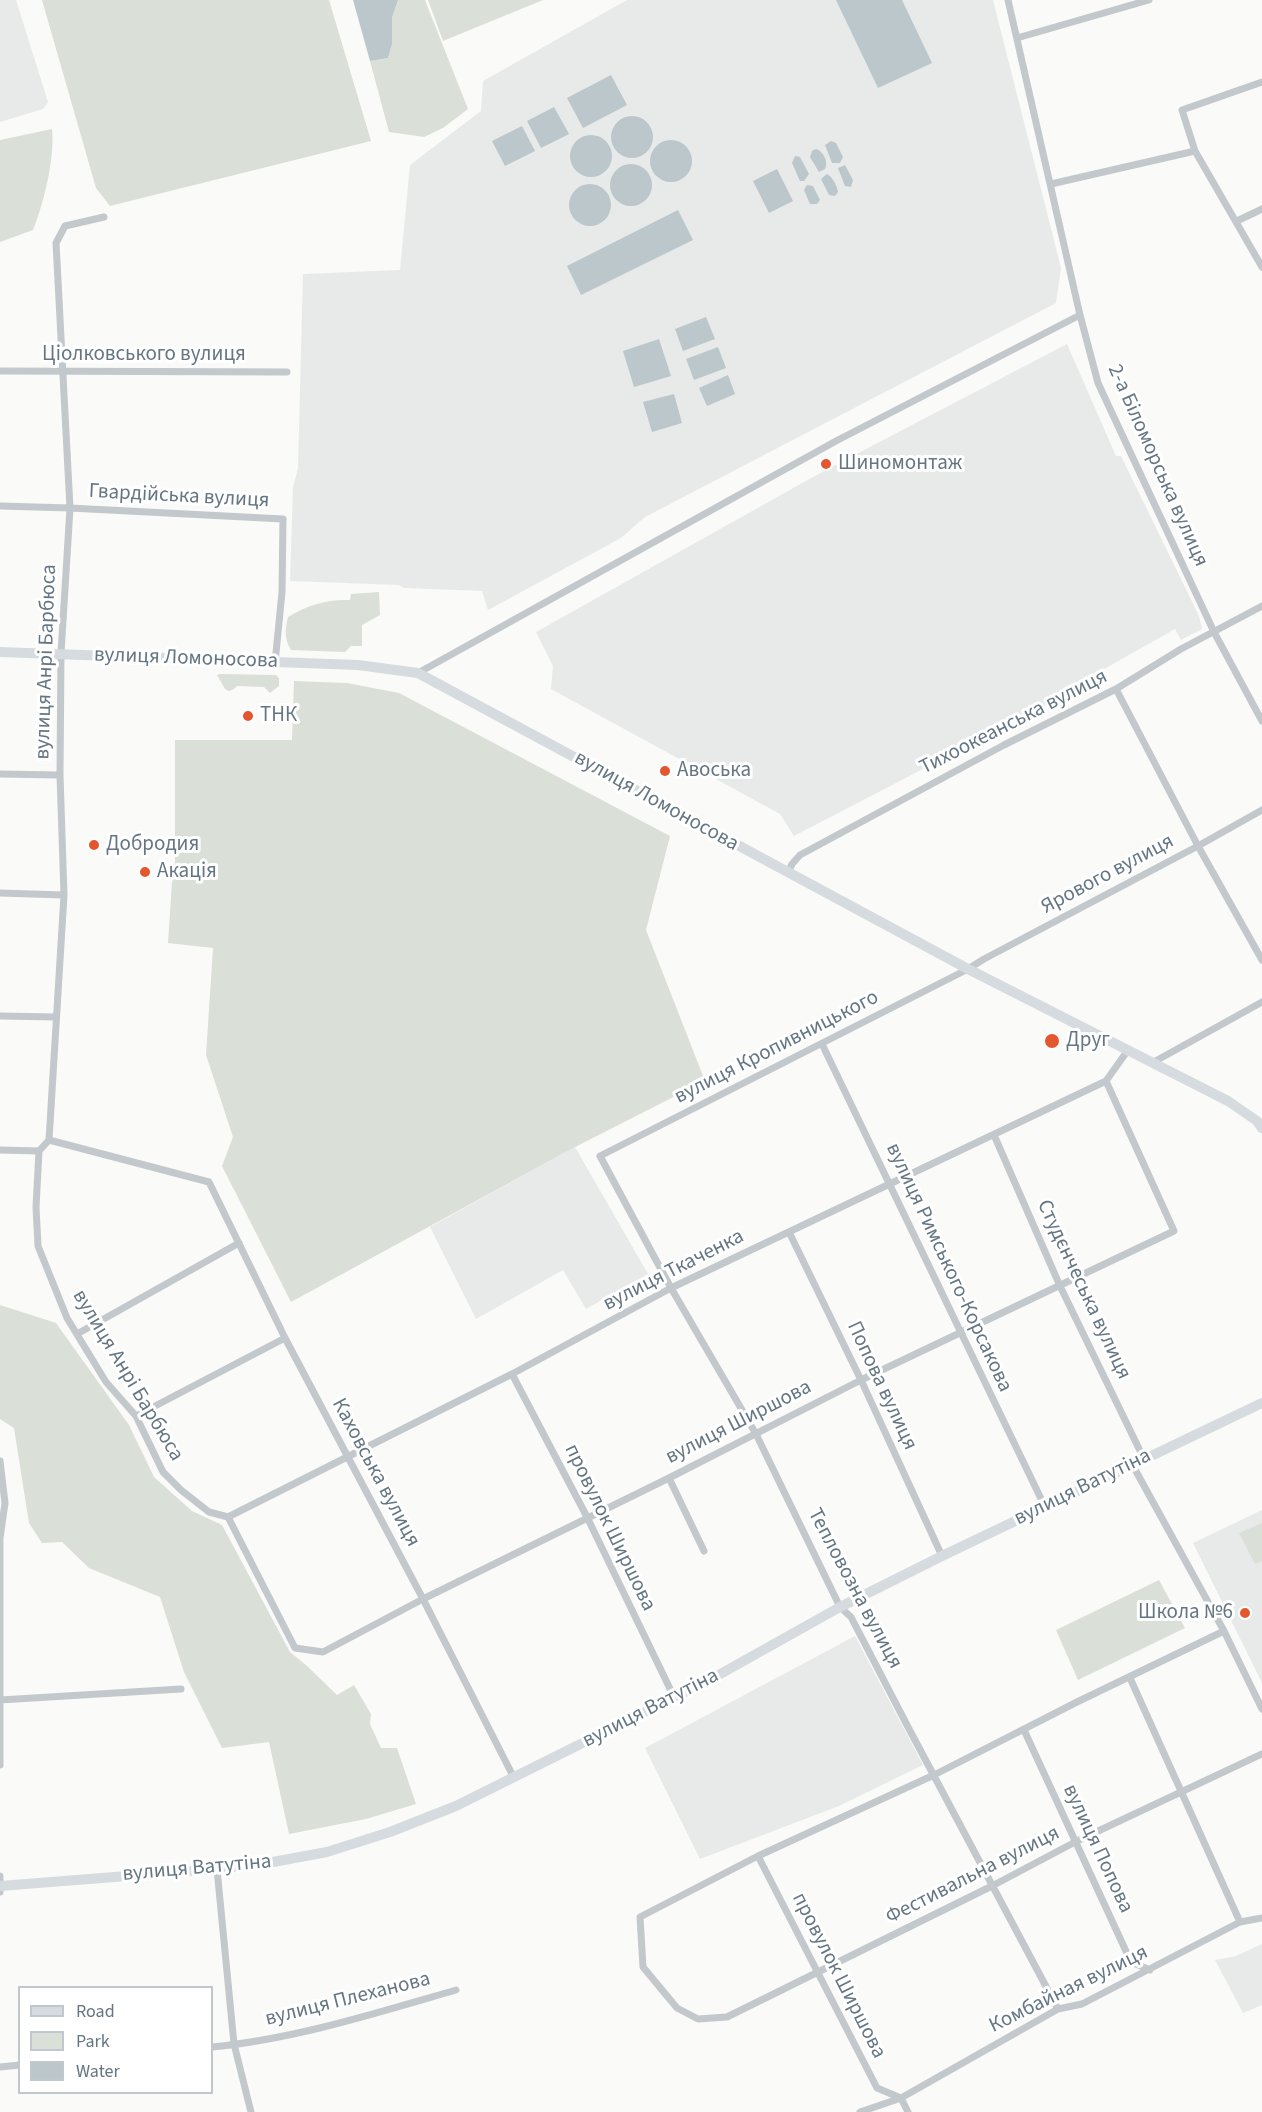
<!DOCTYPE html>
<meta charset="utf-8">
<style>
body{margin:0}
#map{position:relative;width:1262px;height:2112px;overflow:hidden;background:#fafaf8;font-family:"Source Sans 3",sans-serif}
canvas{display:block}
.legend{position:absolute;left:18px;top:1986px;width:195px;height:108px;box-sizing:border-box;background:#fff;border:2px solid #c1c8cd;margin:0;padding:8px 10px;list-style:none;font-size:18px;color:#657683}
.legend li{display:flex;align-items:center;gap:12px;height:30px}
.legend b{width:30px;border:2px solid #c1c8cd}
</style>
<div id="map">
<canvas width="1262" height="2112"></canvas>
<ul class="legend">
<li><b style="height:8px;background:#d6dbdf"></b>Road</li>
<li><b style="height:16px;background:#dadfd7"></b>Park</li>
<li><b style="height:16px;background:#bbc7cb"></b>Water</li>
</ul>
</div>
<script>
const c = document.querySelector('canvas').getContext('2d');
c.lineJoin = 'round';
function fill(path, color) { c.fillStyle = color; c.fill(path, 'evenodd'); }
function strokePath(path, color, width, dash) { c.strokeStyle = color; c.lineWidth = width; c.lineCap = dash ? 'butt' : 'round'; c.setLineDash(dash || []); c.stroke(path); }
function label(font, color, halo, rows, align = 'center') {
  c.font = font + ' "Source Sans 3",sans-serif'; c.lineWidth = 6; c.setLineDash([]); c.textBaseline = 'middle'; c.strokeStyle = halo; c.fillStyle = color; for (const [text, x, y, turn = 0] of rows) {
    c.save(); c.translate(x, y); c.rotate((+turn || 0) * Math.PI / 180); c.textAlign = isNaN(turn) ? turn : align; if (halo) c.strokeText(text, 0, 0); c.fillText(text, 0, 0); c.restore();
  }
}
fill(new Path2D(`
 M 0,0 L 16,0 L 48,102 L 43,109 L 0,122 Z
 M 627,0 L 993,0 L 1061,268 L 1056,303 L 645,517 L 621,538 L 488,610 L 482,591 L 404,588 L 399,585 L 290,581 L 293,488 L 298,468 L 303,274 L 400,270 L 410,165 L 481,111 L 483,81 Z
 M 1067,344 L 1116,456 L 1121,456 L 1199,616 L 1202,629 L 1181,640 L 1175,629 L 1051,699 L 1048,704 L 794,836 L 780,814 L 551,689 L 553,666 L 536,632 L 822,472 Z
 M 575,1147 L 648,1274 L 586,1309 L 563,1270 L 476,1319 L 430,1227 Z
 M 1262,1510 L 1262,1683 L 1193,1543 Z
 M 855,1636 L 923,1765 L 839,1806 L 700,1859 L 645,1748 Z
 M 1262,1944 L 1262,2005 L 1243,2013 L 1215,1960 L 1236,1956 Z`), '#e8e9e9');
fill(new Path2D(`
 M 42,0 L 329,0 L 371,141 L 110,206 L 96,188 Z
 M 398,0 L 425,0 L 468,109 L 443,128 L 424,137 L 389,132 L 370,61 L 388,58 L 392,44 L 392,18 Z
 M 428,0 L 543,0 L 443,41 Z
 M 52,129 C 55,157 44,203 33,230 L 0,242 L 0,140 Z
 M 379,592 L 380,615 L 362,625 L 362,646 L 351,646 L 345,652 L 291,650 C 284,638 285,630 288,617 C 307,605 328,599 350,600 L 351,594 Z
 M 220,674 L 276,675 L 279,678 L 279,686 L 270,693 L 264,687 L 237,686 L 234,689 L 229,691 L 225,689 L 217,675 Z
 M 294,681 L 347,683 L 399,693 L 670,836 L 646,930 L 705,1081 L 575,1147 L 291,1302 L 222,1166 L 233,1137 L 206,1055 L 213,948 L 168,943 L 172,882 L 175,875 L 175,740 L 292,740 Z
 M 0,1305 L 56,1323 L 129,1425 L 154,1477 L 192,1511 L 222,1525 L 290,1652 L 306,1665 L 337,1695 L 354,1685 L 371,1714 L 370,1724 L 381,1748 L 397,1748 L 416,1804 L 366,1819 L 289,1834 L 269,1742 L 222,1748 L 184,1672 L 160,1597 L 89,1568 L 62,1542 L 42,1543 L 29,1523 L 14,1428 L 0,1419 Z
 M 1262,1523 L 1262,1561 L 1255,1564 L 1239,1533 Z
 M 1159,1580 L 1185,1628 L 1078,1680 L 1056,1630 Z`), '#dadfd7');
fill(new Path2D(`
 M 353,0 L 398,0 L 392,18 L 392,44 L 388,58 L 370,61 Z
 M 836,0 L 902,0 L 932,63 L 878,88 Z
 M 611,75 L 627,105 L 583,128 L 567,98 Z
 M 554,107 L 569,134 L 541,148 L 527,121 Z
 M611 137a21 21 0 1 1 42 0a21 21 0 1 1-42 0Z
 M 522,126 L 535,151 L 505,166 L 492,141 Z
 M570 156a21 21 0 1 1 42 0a21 21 0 1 1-42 0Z
 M650 161a21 21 0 1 1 42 0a21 21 0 1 1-42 0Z
 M 831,141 L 836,143 L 843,157 L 840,163 L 832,163 L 825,145 Z
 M 816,149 C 823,151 829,162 825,169 L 819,172 L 810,157 L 812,151 Z
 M 795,156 L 800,157 L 809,174 L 804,181 L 800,181 L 792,163 Z
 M610 185a21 21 0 1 1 42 0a21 21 0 1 1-42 0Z
 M 845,165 L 853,180 L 851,187 L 845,186 L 838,168 Z
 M 777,169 L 793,201 L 769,213 L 753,181 Z
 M 827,174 C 833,177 837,186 838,192 L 835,196 L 829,195 L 821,179 Z
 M569 205a21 21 0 1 1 42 0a21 21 0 1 1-42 0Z
 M 807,185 L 813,186 L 820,200 L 817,204 L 810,204 L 804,190 Z
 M 678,210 L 693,240 L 581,295 L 567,266 Z
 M 706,317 L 715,339 L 683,351 L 675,329 Z
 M 659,339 L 671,376 L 634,387 L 623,351 Z
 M 718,347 L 726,368 L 694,380 L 686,359 Z
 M 728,375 L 735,394 L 707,406 L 699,388 Z
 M 674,394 L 682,423 L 652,432 L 643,402 Z`), '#bbc7cb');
strokePath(new Path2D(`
 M 1008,0 L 1080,315 L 1098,383 L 1214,632 L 1262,721
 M 1017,38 L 1149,0
 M 1262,82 L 1182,110 L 1195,151 L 1262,267
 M 1051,184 L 1195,151
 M 1237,221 L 1262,209
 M 0,371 L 287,372
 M 0,506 L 70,508 L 283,519 L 282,592 L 275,663
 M 418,673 L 836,441 L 1080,315
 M 1116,689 L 1198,846 L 1262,960
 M 0,774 L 60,775
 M 788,873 L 792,864 L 800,855 L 1004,745 L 1116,689 L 1181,649 L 1262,606
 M 0,893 L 64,895
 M 0,1016 L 56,1017
 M 822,1044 L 1045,1507
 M 1152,1063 L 1262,1002
 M 994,1135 L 1060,1286 L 1144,1459
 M 49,1140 L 64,895 L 60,775 L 61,653 L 70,508 L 56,243 L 65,226 L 104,217
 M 0,1150 L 39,1151 L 49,1140 L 209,1182 L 285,1338 L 423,1599 L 514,1778
 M 39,1151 L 36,1207 L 38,1246 L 67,1318 L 106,1382 L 136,1416 L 163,1472 L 181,1490 L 209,1512 L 228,1517
 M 789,1232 L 861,1380 L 942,1556
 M 77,1334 L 239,1243
 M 512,1374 L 587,1517 L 674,1697
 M 136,1416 L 285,1338
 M 0,1461 L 5,1503 L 0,1538 L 0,1765
 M 1132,1464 L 1224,1631 L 1262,1709
 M 669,1478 L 704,1551
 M 228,1517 L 295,1648 L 323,1652 L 423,1599 L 669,1478 L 861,1380 L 1174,1231 L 1106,1081
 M 228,1517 L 512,1374 L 671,1288 L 1106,1081 L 1128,1050
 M 1224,1631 L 1077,1702 L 934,1775 L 758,1856 L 640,1917 L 643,1967 L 677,2008 L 698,2019 L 727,2017 L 992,1886 L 1077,1841 L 1262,1754
 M 1130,1678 L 1240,1922
 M 0,1700 L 181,1689
 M 1024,1730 L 1131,1962 L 1150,1970
 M 758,1856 L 877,2088 L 901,2098 L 908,2112
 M 217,1869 L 234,2044 L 251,2112
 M 0,1876 L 0,1892
 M 1058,2009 L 908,1727 L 851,1617 L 840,1607 L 756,1434 L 671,1288 L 600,1156 L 968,969 L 984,959 L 1198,846 L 1262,810
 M 212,2047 C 295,2039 376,2013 456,1990
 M 0,2067 L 20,2065
 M 860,2112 L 901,2098 L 1058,2009 L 1082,2004 L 1240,1922 L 1262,1918`), '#c3c8cc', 7);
strokePath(new Path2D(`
 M 0,1886 L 217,1869 L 273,1862 L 327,1852 L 390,1832 L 456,1806 L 715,1677 L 840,1607 L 942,1556 L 1262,1403`), '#d6dbdf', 10);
strokePath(new Path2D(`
 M 0,652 L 358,665 L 418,673 L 968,969 L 1228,1101 L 1257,1121 L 1262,1128`), '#d6dbdf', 10);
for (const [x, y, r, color] of [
 [826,464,6,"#e4572e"],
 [248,716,6,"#e4572e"],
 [665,771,6,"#e4572e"],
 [94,845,6,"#e4572e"],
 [145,872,6,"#e4572e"],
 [1052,1041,8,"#e4572e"],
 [1245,1613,6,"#e4572e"]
]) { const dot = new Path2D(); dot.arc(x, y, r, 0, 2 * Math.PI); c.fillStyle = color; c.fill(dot); strokePath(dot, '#fff', 2); }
label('21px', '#657683', '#fff', [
 ["Ціолковського вулиця",144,355],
 ["2-а Біломорська вулиця",1157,466,66],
 ["Гвардійська вулиця",179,497,3],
 ["вулиця Ломоносова",186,659,2],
 ["вулиця Анрі Барбюса",47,662,-88],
 ["Тихоокеанська вулиця",1014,723,-27],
 ["вулиця Ломоносова",656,802,29],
 ["Ярового вулиця",1108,875,-28],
 ["вулиця Кропивницького",777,1048,-27],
 ["вулиця Римського-Корсакова",948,1268,65],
 ["вулиця Ткаченка",674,1271,-27],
 ["Студєнчеська вулиця",1083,1290,65],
 ["вулиця Анрі Барбюса",127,1376,59],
 ["Попова вулиця",881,1386,65],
 ["вулиця Ширшова",739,1423,-27],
 ["Каховська вулиця",375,1473,62],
 ["вулиця Ватутіна",1083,1488,-26],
 ["провулок Ширшова",609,1528,64],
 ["Тепловозна вулиця",854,1589,62],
 ["вулиця Ватутіна",651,1709,-27],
 ["вулиця Попова",1097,1849,65],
 ["вулиця Ватутіна",197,1869,-5],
 ["Фестивальна вулиця",973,1876,-27],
 ["провулок Ширшова",838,1976,63],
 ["Комбайная вулиця",1069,1990,-26],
 ["вулиця Плеханова",348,2000,-14]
]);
label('21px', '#657683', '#fff', [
 ["Шиномонтаж",838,464],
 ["ТНК",260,716],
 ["Авоська",677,771],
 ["Добродия",106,845],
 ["Акація",157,872],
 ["Друг",1066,1041],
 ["Школа №6",1233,1613,"right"]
], 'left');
</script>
